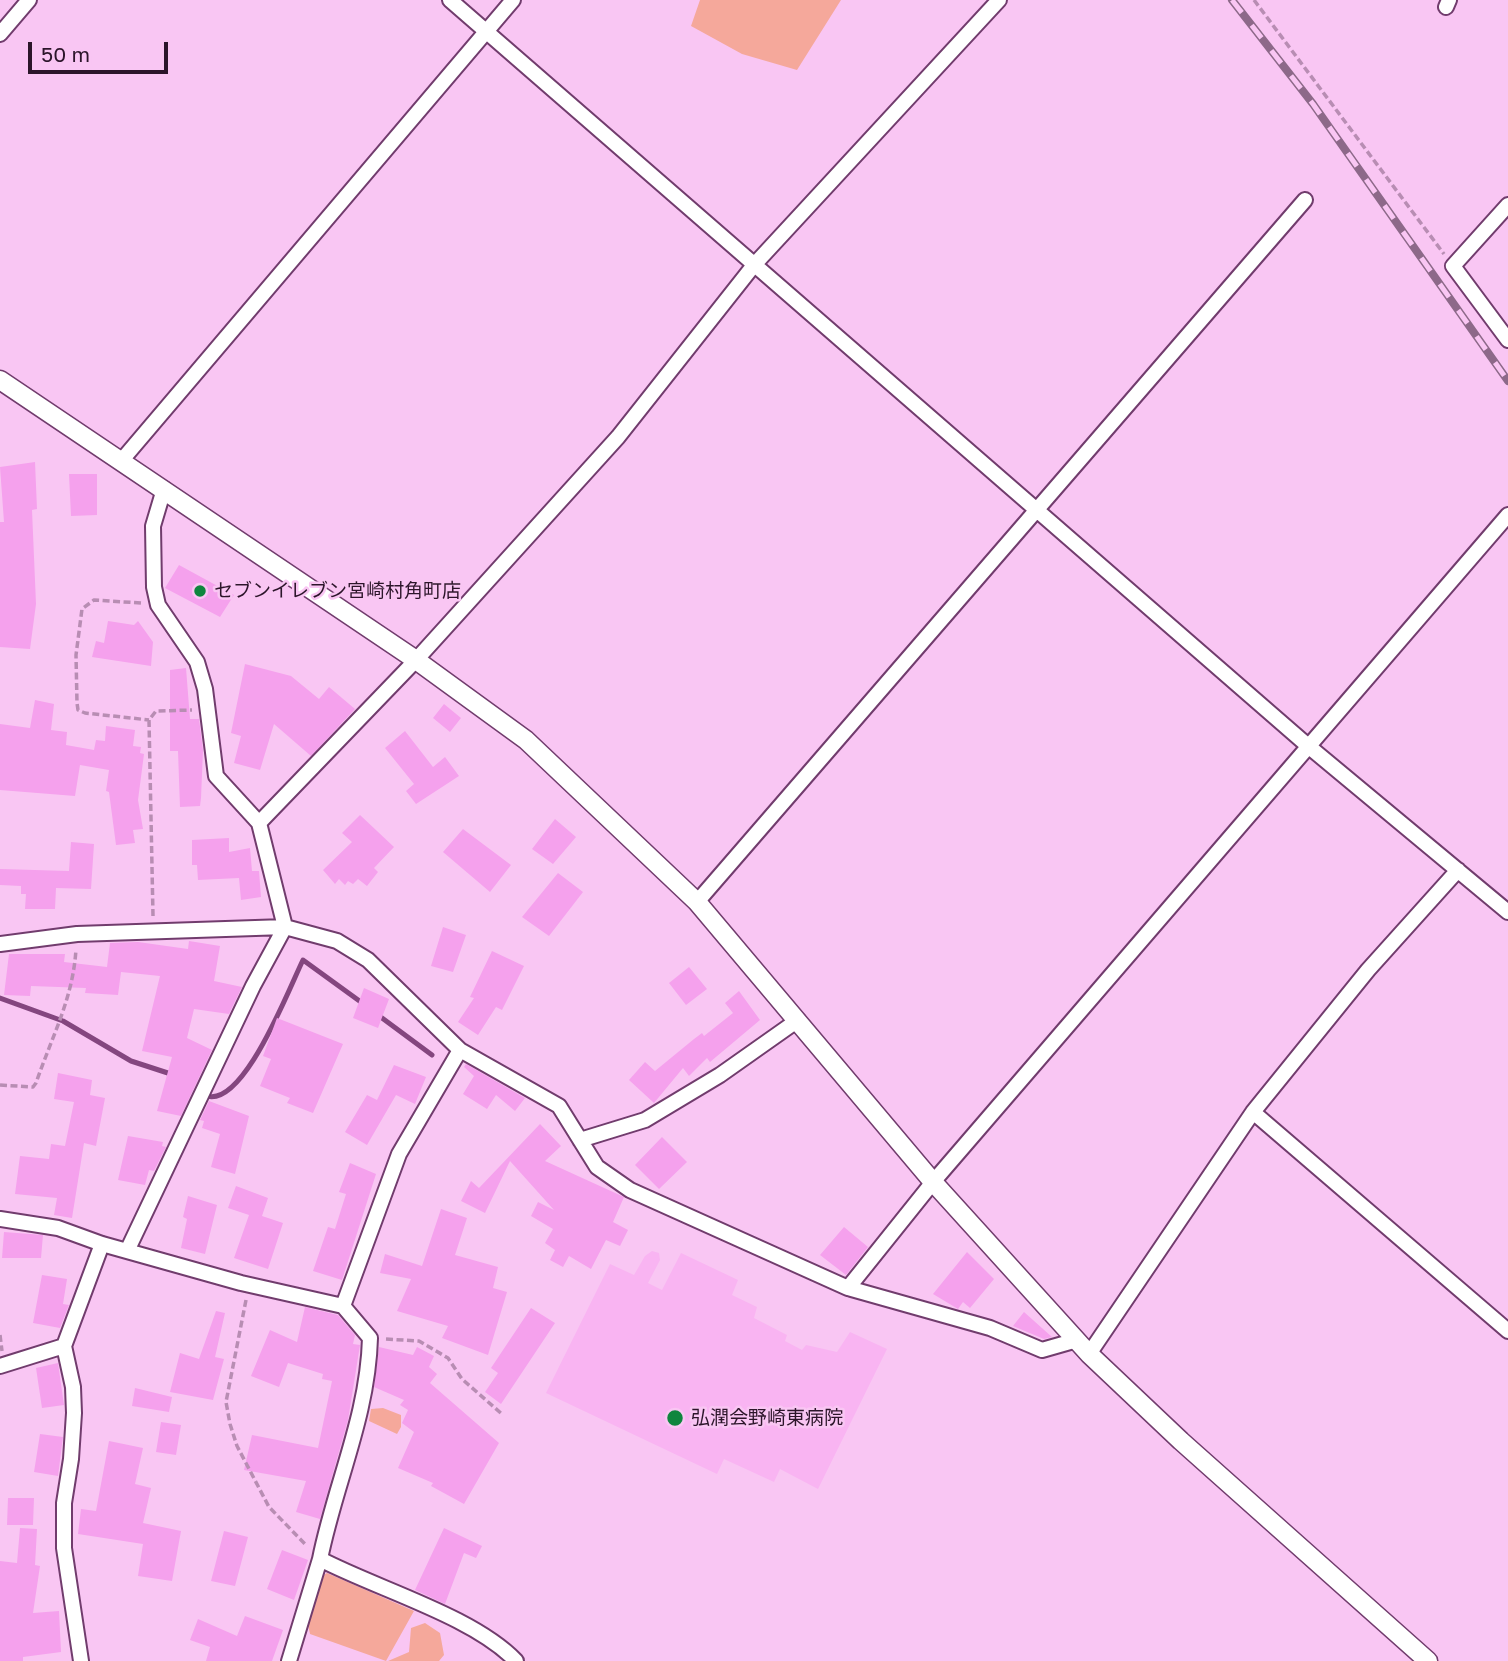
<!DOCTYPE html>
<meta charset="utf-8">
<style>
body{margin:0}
#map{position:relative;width:1508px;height:1661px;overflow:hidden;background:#f9c6f3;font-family:"Golos Text",sans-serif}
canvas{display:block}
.scale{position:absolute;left:28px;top:42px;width:140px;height:32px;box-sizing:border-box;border:4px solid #2c152a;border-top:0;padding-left:9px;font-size:21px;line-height:24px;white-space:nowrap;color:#2c152a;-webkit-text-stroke:5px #f9c6f3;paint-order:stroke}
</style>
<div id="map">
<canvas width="1508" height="1661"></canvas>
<div class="scale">50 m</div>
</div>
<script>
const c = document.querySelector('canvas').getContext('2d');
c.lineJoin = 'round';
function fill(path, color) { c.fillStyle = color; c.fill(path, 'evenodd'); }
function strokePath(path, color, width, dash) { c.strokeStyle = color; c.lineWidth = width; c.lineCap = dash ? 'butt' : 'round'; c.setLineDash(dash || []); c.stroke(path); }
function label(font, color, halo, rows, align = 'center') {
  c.font = font + ' "Golos Text","Noto Sans JP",sans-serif'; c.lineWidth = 5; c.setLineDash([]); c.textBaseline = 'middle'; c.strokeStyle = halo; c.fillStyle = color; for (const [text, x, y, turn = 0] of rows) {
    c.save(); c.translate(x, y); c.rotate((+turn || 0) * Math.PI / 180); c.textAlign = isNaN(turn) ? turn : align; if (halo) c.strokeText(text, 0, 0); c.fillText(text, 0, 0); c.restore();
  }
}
fill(new Path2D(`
 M 652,1251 L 659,1253 L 660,1260 L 648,1283 L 662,1290 L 681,1253 L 738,1280 L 732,1295 L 757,1307 L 754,1318 L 787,1335 L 785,1341 L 802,1350 L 806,1345 L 837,1352 L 850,1332 L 887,1349 L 818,1489 L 780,1469 L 774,1482 L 724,1459 L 717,1474 L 546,1393 L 610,1264 L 634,1275 L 645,1256 Z`), '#f9b4f2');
fill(new Path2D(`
 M 700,0 L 841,0 L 797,70 L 742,54 L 691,26 Z
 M 383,1408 L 401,1415 L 401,1427 L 397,1434 L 369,1421 L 371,1409 Z
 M 327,1573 L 414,1611 L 386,1661 L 310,1634 L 308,1625 L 320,1577 Z
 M 425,1623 L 440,1633 L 444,1655 L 439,1661 L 388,1661 L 409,1652 L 411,1628 Z`), '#f5a89b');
strokePath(new Path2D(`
 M 0,998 L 63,1021 L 131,1061 L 174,1075
 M 378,1015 L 432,1055
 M 204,1095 C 242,1113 289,988 303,960 L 365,1005`), '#84467f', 5);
fill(new Path2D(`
 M 35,462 L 37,509 L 32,510 L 36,604 L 30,649 L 0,647 L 0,522 L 4,522 L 0,467 Z
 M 69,474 L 97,474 L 97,515 L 71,516 Z
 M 179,565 L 234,595 L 220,617 L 165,588 Z
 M 108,621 L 134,625 L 138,621 L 153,642 L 151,666 L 92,657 L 96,641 L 104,643 Z
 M 245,664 L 291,676 L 319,699 L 329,687 L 355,709 L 311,756 L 274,724 L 260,770 L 234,763 L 241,736 L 231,733 Z
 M 186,668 L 190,719 L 199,719 L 203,750 L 201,798 L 200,806 L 180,807 L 178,751 L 170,751 L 170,670 Z
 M 35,700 L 54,704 L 51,730 L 67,732 L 66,745 L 94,750 L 96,740 L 105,741 L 106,726 L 135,730 L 133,746 L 141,747 L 140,753 L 144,754 L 138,800 L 143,829 L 133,830 L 135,843 L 116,845 L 109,792 L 106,791 L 109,770 L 80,765 L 75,796 L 0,790 L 0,724 L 30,728 Z
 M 444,704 L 461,718 L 450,732 L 433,718 Z
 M 405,731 L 433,767 L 445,757 L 459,776 L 416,804 L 406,791 L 414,784 L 385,748 Z
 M 360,815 L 394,847 L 374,868 L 378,872 L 367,886 L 358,879 L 353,884 L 348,881 L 345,885 L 339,879 L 335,884 L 323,870 L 352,842 L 342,833 Z
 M 555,819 L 576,837 L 553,864 L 532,849 Z
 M 463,829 L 511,865 L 490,892 L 443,852 Z
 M 229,838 L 229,852 L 250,848 L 252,871 L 259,871 L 261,897 L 241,900 L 239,878 L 198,880 L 197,865 L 192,865 L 192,840 Z
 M 71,842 L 94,844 L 91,889 L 56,888 L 55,909 L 25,909 L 26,894 L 21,894 L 21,886 L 0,885 L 0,869 L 69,871 Z
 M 558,873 L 583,892 L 549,936 L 522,917 Z
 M 443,927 L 466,935 L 453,972 L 431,966 Z
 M 189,941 L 220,946 L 214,981 L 242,987 L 229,1014 L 194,1009 L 187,1038 L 212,1050 L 181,1116 L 157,1111 L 172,1057 L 142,1051 L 160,976 L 121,972 L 118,995 L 85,993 L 86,988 L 31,986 L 30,996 L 4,995 L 9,954 L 65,954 L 64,962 L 107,967 L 110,943 L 138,942 L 188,949 Z
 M 492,951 L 524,966 L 502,1010 L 496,1007 L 478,1035 L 458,1022 L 474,998 L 470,997 Z
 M 689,967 L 707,989 L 686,1005 L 669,983 Z
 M 364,988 L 389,999 L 378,1028 L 353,1018 Z
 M 739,991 L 760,1020 L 710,1062 L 707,1058 L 689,1076 L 683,1068 L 654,1103 L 629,1080 L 645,1062 L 655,1071 L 694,1039 L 702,1033 L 704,1036 L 733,1013 L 725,1003 Z
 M 277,1018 L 343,1044 L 313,1113 L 287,1103 L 290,1098 L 260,1086 L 271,1059 L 263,1056 Z
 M 466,1064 L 525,1098 L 515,1111 L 496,1095 L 487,1109 L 463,1094 L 474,1076 L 464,1067 Z
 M 394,1065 L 426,1077 L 415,1104 L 396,1095 L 367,1145 L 345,1132 L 367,1095 L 377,1100 Z
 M 58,1073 L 92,1080 L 90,1095 L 105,1098 L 96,1146 L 84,1143 L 72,1218 L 54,1215 L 57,1198 L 15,1194 L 20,1156 L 49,1159 L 51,1144 L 65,1146 L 74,1102 L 54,1099 Z
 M 209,1101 L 249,1116 L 235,1174 L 211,1167 L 220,1134 L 202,1128 L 204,1121 L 200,1120 Z
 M 540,1124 L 561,1146 L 545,1161 L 624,1197 L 613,1222 L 628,1230 L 620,1246 L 606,1240 L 591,1269 L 569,1256 L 563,1267 L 550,1260 L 555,1250 L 545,1243 L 553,1229 L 531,1216 L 538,1202 L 554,1210 L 510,1161 L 485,1213 L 461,1201 L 471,1181 L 479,1188 Z
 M 128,1136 L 163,1142 L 162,1146 L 166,1147 L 154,1171 L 149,1170 L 145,1185 L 118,1180 Z
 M 662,1137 L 687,1162 L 659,1189 L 635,1165 Z
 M 350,1163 L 376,1174 L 342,1280 L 313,1271 L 328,1227 L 335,1229 L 346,1194 L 339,1192 Z
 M 236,1186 L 268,1198 L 262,1216 L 283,1223 L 268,1269 L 234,1258 L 249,1215 L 228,1208 Z
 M 188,1196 L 217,1205 L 205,1254 L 181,1248 L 187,1219 L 183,1217 Z
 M 441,1209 L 467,1218 L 455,1255 L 498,1267 L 493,1288 L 507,1292 L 488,1355 L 442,1338 L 448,1326 L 397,1311 L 411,1279 L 380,1273 L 385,1254 L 422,1266 Z
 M 844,1227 L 868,1247 L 846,1275 L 820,1255 Z
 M 4,1232 L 43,1235 L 41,1258 L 2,1258 Z
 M 967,1252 L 994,1279 L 970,1308 L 963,1302 L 958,1309 L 933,1294 Z
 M 42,1275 L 67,1279 L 63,1304 L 69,1305 L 60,1328 L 33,1323 Z
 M 305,1307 L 338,1315 L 355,1335 L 353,1344 L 360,1345 L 348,1420 L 320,1519 L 296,1512 L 306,1481 L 244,1470 L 252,1435 L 318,1448 L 332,1381 L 322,1379 L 323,1374 L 288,1363 L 279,1387 L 251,1376 L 270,1330 L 297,1342 Z
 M 531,1308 L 555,1323 L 501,1404 L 485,1392 L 498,1373 L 491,1368 Z
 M 216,1311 L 225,1313 L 215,1357 L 224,1359 L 213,1400 L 170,1392 L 180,1353 L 199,1359 Z
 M 1024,1312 L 1052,1337 L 1044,1339 L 1013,1326 Z
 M 379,1347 L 413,1355 L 417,1347 L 434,1356 L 429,1367 L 437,1374 L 430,1383 L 499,1443 L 464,1504 L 431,1486 L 433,1483 L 398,1468 L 414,1432 L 402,1423 L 408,1410 L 400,1405 L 404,1400 L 374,1387 Z
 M 58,1363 L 64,1405 L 42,1408 L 36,1368 Z
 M 135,1388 L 172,1397 L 169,1412 L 132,1406 Z
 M 161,1422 L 181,1425 L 176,1455 L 156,1452 Z
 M 40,1434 L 63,1437 L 58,1476 L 34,1472 Z
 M 109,1441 L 143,1448 L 135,1484 L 151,1488 L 143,1523 L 181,1531 L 172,1581 L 138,1576 L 143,1544 L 78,1534 L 81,1509 L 96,1511 Z
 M 8,1498 L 34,1498 L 33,1525 L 7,1525 Z
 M 20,1528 L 37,1529 L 35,1565 L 40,1566 L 33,1613 L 59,1611 L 61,1652 L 23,1657 L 23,1661 L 0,1661 L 0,1561 L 17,1563 Z
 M 444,1528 L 482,1546 L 476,1558 L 464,1553 L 445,1604 L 415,1590 Z
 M 224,1531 L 248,1537 L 235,1586 L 211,1581 Z
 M 282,1550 L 308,1560 L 294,1600 L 267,1589 Z
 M 245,1616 L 283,1630 L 272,1661 L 206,1661 L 210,1647 L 190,1640 L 198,1619 L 237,1636 Z`), '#f5a1ed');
const minor = new Path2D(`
 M 450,0 L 1307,745 L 1508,912
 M 1446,7 L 1449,0
 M 0,34 L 29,0
 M 1508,205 L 1453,266 L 1508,340
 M 122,460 L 513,0
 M 259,823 L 416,660 L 618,437 L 754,265 L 999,0
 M 697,902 L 1305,200
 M 0,944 L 77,934 L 285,927 L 337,941 L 368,960 L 460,1050 L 559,1106 L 597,1167 L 630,1190 L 848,1288 L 933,1182 L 1508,515
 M 1253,1112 L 1508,1331
 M 580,1140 L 645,1120 L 720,1075 L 798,1020
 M 0,1219 L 58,1228 L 102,1244 L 241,1283 L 343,1306 L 370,1338 C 368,1416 335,1484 320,1559 C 377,1589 473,1616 516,1661
 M 128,1249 L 253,986 L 285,927 L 259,823 L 216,776 L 205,689 L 197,662 L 158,605 L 154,587 L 153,526 L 164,489
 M 848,1288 L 990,1328 L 1042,1350 L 1077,1340
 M 343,1306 L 399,1154 L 460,1050
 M 1089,1354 L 1253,1112 L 1368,970 L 1458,870
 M 0,1366 L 64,1346
 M 81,1661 L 64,1548 L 64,1503 L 71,1459 L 74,1413 L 73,1387 L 64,1346 L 102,1244
 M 289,1661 L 320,1559`);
const tertiary = new Path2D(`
 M 0,380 L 416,660 L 526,740 L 697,902 L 933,1182 L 1089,1354 L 1181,1441 L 1428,1661`);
strokePath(minor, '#713c6d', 18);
strokePath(tertiary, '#713c6d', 21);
strokePath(new Path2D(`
 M 1254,0 L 1444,254
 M 141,603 L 94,600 L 82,609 L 76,655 L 77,703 L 78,710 L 85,713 L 149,720
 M 153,916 L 149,720 L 156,711 L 192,710
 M 0,1085 L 33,1087 L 36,1083 C 52,1036 73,999 76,949
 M 246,1300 L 226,1402 L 230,1424 L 237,1446 L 269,1507 L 307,1546
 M 0,1335 L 2,1351
 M 386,1339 L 419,1341 L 448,1358 L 462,1379 L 503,1415`), '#b88db3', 3.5, [7, 3.5]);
strokePath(minor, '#fff', 14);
strokePath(tertiary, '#fff', 18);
const rail = new Path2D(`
 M 1232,0 L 1313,104 L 1508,381`);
strokePath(rail, '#8d6989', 8);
strokePath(rail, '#f9c6f3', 5, [16]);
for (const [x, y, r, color] of [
 [200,591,7,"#0f853e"],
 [675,1418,9,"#0f853e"]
]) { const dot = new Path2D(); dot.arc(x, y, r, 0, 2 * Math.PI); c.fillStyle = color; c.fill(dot); strokePath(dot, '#f9c6f3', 2.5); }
label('19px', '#2c152a', '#f9c6f3', [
 ["セブンイレブン宮崎村角町店",214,591],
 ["弘潤会野崎東病院",691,1418]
], 'left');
</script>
